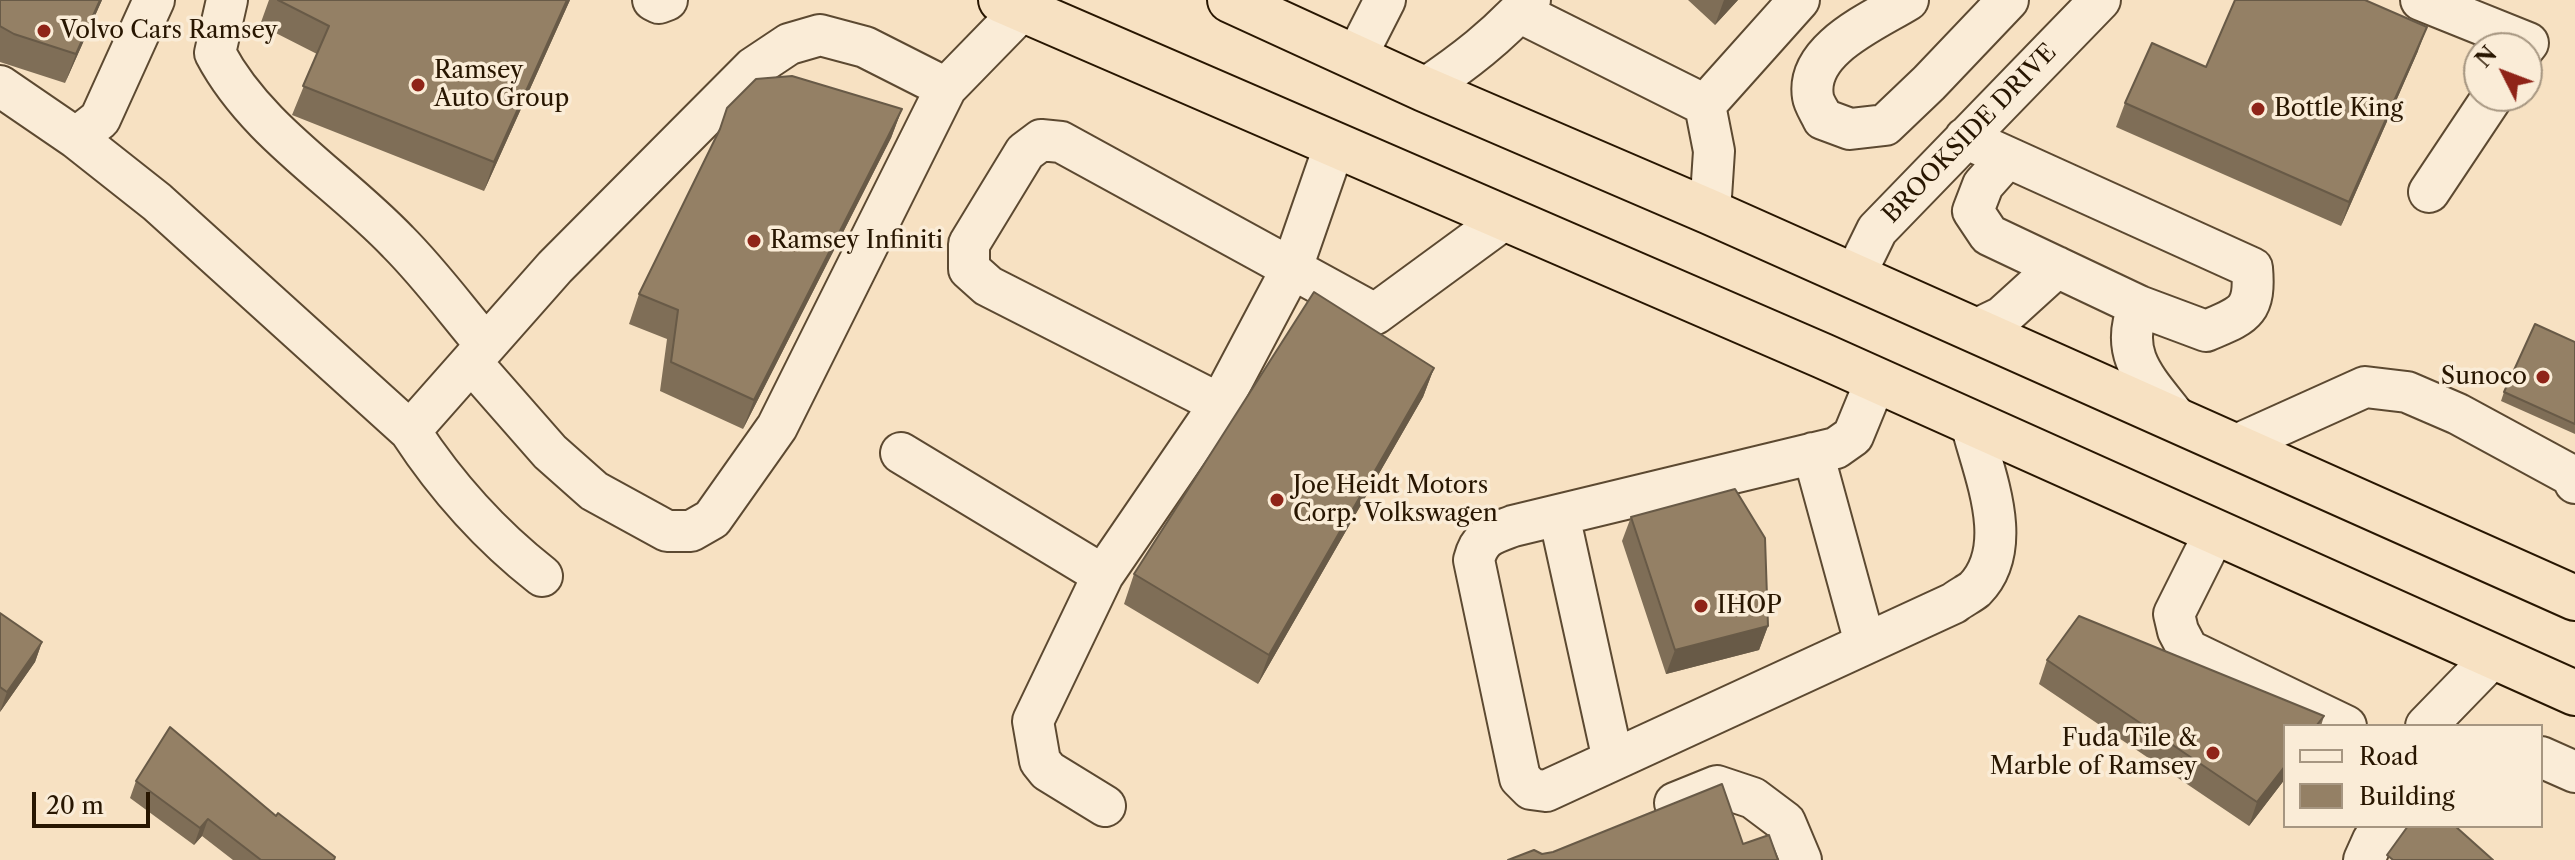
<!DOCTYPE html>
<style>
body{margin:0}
#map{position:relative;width:2575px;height:860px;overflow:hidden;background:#f7e1c2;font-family:"Libre Caslon Text",serif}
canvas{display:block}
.legend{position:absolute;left:2283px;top:724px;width:260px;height:104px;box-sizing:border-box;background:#faecd7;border:2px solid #a69681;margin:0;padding:10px 14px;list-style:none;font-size:24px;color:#281601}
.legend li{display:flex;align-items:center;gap:16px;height:40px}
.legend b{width:40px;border:2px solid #a69681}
.north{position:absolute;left:2463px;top:32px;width:80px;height:80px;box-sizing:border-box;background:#faecd7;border:2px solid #a69681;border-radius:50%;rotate:312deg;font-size:22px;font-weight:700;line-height:32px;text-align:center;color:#281601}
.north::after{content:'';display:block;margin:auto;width:28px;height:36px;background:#8f2418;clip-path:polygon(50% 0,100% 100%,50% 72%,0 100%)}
.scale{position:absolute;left:32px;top:792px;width:118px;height:36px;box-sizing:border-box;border:4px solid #281601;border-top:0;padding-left:10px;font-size:24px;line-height:28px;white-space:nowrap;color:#281601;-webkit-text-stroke:6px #faecd7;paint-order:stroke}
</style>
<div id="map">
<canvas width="2575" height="860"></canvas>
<ul class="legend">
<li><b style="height:10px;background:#faecd7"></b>Road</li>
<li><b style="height:22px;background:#948065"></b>Building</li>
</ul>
<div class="north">N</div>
<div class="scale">20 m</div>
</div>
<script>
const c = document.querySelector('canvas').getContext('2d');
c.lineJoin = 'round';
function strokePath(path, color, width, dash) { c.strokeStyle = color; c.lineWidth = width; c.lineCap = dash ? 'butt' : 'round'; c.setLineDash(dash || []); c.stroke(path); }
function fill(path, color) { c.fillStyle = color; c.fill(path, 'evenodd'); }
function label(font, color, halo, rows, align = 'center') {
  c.font = font + ' "Libre Caslon Text",serif'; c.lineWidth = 7; c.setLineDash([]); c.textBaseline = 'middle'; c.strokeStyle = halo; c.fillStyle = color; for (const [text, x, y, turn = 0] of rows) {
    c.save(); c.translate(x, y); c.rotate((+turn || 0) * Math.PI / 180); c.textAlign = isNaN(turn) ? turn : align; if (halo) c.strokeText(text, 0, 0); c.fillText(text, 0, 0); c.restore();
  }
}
const minor = new Path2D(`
 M 227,0 L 215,53 C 256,131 338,179 398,242 C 430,274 457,311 486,345
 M 653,0 L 659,3 L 667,0
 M 1908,0 C 1874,21 1805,49 1813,97 C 1814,104 1820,112 1823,119 L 1850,129 L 1885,125 L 1929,83 L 2008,0
 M 2421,0 L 2528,43 L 2524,48
 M 1519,12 L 1705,105
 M 1356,57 L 1385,0
 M 0,86 L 76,138 L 157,202 L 410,431
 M 1424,89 C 1464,62 1498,36 1530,0
 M 1705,105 L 1799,0
 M 1705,105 L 1714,151 L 1710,212
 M 76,138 L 100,119 L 154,0
 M 1965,138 L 2252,268 C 2256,313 2243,315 2206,331 L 2139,306 L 1989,235 L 1973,211 L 1983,185 L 2007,158
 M 2429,192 L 2493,96
 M 1854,277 L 1877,230 L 2100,0
 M 2139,306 C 2117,357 2150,383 2179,422
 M 1975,330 L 2002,317 L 2057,267
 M 471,362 L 550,452 L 594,491 L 667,531 L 691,531 L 712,519 L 777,427 L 946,88 L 1023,9
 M 1876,380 L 1853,436 L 1836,448 L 1513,526 C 1492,534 1480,536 1474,560 L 1520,778 L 1531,789 L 1546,791 L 1954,603 C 1960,598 1969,594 1975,589 C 2017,546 1983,472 1971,423
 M 1220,404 L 988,286 L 969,269 L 969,244 L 1025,152 L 1041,140 L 1061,142 L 1375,314 L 1506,218
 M 2234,446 L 2365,387 L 2407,392 L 2458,414 L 2572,476 L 2575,483
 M 901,453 L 1103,575
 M 1813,453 L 1865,643
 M 1559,515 L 1613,760
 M 2215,532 L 2174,614 L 2178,631 L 2188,650 L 2346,726
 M 542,576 C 491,536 446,486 410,431 L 555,267 L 753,68 L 789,44 L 820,35 L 865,47 L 946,88
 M 2426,726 L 2493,657
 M 2541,757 L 2575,772
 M 1675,803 L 1717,786 L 1753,798 L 1785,822 L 1801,860
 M 1105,806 L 1048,771 L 1040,761 L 1033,721 L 1103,575 L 1220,404 L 1292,268 L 1334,147
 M 2364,860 L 2373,840 L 2394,826`);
const highway = new Path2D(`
 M 1001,0 L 1823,356 L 2575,693
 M 1230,0 L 1424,89 L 1710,212 L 2575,598`);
strokePath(minor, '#5c4931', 44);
strokePath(highway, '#281601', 48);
strokePath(minor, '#faecd7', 40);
strokePath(highway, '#f7e1c2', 44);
fill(new Path2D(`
 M 0,0 L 102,0 L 65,83 L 0,62 Z
 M 269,0 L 570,0 L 484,191 L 292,115 L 317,54 L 260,25 Z
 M 1688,0 L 1738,0 L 1715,25 Z
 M 2418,51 L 2341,226 L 2116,127 L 2125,103 L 2206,67 Z
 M 902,109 L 891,138 L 743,429 L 660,391 L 667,339 L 629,324 L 639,294 Z
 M 2575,342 L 2575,434 L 2501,401 L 2504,392 Z
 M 1434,368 L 1423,397 L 1258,684 L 1124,604 L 1134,574 Z
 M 1631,517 L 1768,626 L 1759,650 L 1666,674 L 1622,541 Z
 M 0,613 L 42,642 L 35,662 L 0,712 Z
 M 2047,660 L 2324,716 L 2321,726 L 2285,726 L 2285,779 L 2249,826 L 2039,684 Z
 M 136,781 L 276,816 L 334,860 L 233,860 L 202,836 L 194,845 L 130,798 Z`), '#7f6e57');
fill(new Path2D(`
 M 100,0 L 102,0 L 65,83 L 76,54 Z
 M 567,0 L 570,0 L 484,191 L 494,162 Z
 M 1724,0 L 1738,0 L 1715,25 Z
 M 2427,27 L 2418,51 L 2341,226 L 2349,202 Z
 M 902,109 L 891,138 L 743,429 L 754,400 Z
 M 1434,368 L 1423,397 L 1258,684 L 1269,655 Z
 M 1768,626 L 1759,650 L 1666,674 L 1675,650 Z
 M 42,642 L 35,662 L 0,712 L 7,692 Z
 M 2285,766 L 2285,779 L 2249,826 L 2257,802 Z
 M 208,819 L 202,836 L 194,845 L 200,828 Z`), '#685a47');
const building = new Path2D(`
 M 0,0 L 100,0 L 76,54 L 14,34 L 0,26 Z
 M 278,0 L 567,0 L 494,162 L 303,86 L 329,26 Z
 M 2235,0 L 2365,0 L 2427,27 L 2349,202 L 2125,103 L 2152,43 L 2206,67 Z
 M 792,76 L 902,109 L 754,400 L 671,362 L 678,310 L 639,294 L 720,129 L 727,108 L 756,79 Z
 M 1314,292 L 1434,368 L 1269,655 L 1134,574 Z
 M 2535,324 L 2575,342 L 2575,424 L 2504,392 Z
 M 1735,489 L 1765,538 L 1768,626 L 1675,650 L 1631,517 Z
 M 0,613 L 42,642 L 7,692 L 0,687 Z
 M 2079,616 L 2324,716 L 2316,726 L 2285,726 L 2285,766 L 2257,802 L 2047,660 Z
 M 170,727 L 276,816 L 278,813 L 335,857 L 334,860 L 261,860 L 208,819 L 200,828 L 136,781 Z
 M 1722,784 L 1743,844 L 1769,835 L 1778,860 L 1508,860 L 1534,850 L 1542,854 L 1553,852 Z
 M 2408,826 L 2455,826 L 2493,860 L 2393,860 L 2387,855 Z`);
fill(building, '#948065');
strokePath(building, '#685a47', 2);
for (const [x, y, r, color] of [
 [44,31,8,"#8f2418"],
 [418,85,8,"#8f2418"],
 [2258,109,8,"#8f2418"],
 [754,241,8,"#8f2418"],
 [2543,377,8,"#8f2418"],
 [1277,500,8,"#8f2418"],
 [1701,606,8,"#8f2418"],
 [2213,753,8,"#8f2418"]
]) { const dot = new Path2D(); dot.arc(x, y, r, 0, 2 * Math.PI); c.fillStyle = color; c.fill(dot); strokePath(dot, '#faecd7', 3); }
label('24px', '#281601', '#faecd7', [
 ["Volvo Cars Ramsey",60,31],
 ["Ramsey",434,71],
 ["Auto Group",434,99],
 ["Bottle King",2274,109],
 ["Ramsey Infiniti",770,241],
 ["Sunoco",2527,377,"right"],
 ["Joe Heidt Motors",1293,486],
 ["Corp. Volkswagen",1293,514],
 ["IHOP",1717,606],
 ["Fuda Tile &",2197,739,"right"],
 ["Marble of Ramsey",2197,767,"right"]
], 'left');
label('24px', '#281601', '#faecd7', [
 ["BROOKSIDE DRIVE",1970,134,-46]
]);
</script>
